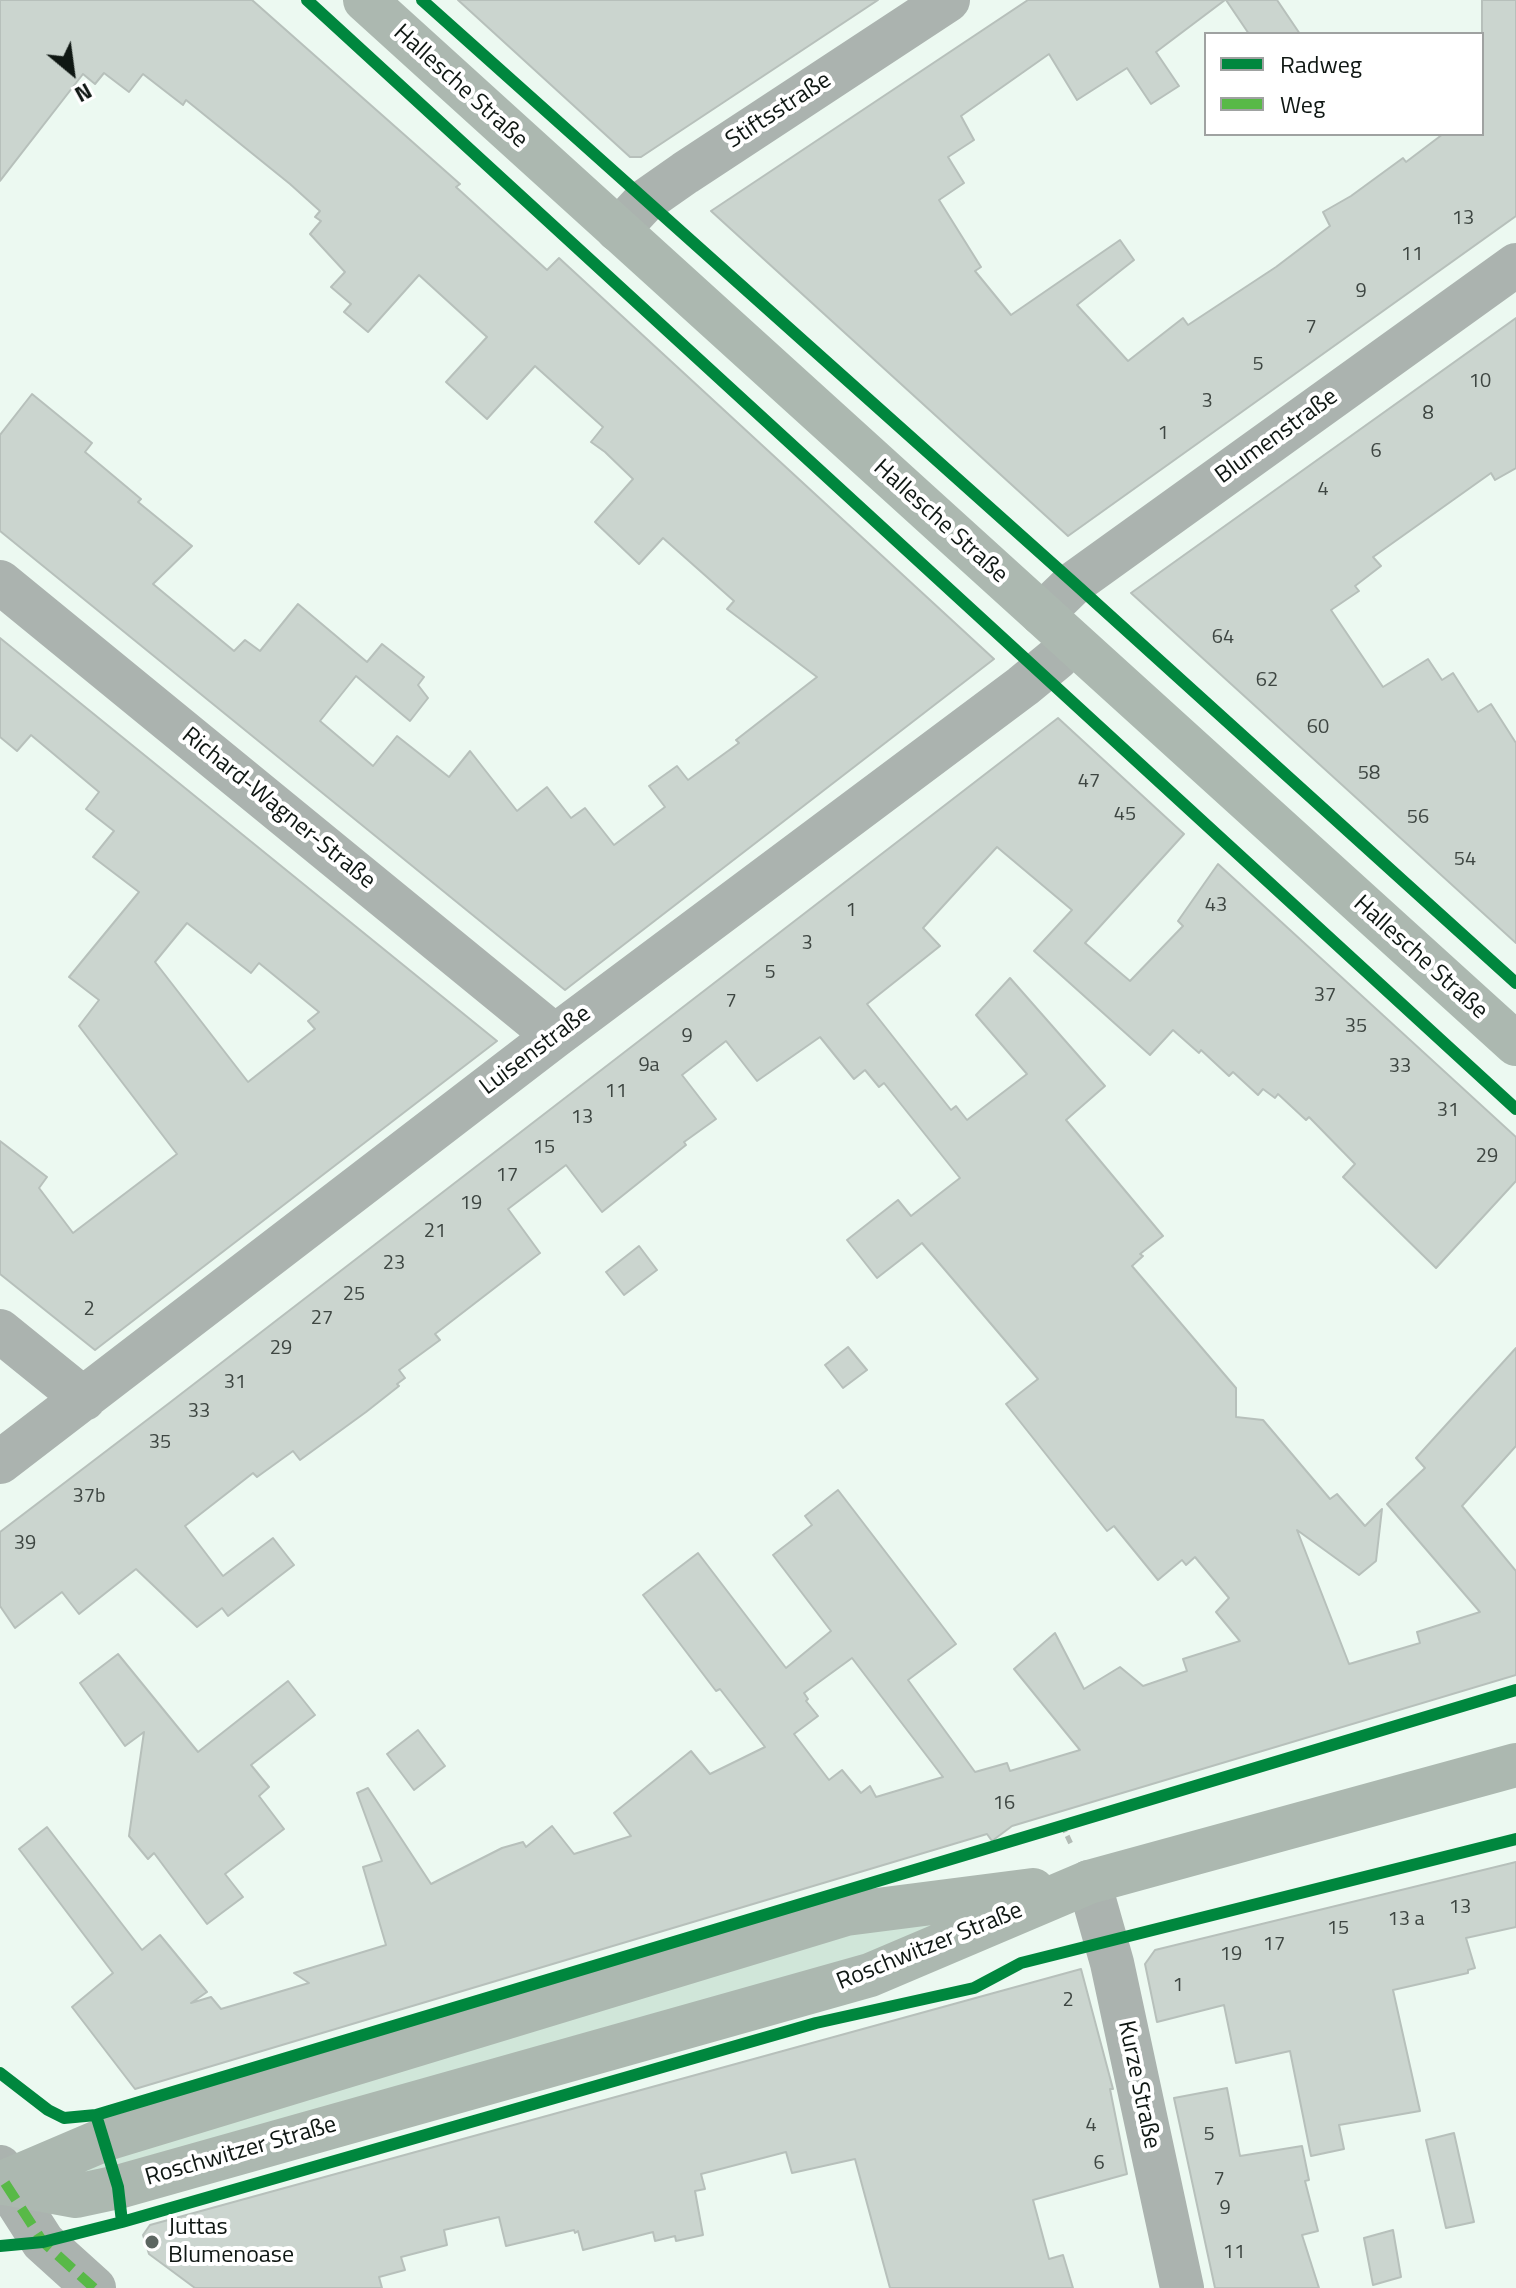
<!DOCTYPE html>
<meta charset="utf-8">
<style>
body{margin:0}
#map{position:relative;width:1516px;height:2288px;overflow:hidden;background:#ecf9f1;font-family:"Titillium Web",sans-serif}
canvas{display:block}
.legend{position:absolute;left:1204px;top:32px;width:280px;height:104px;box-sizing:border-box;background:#fff;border:2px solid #9fa2a1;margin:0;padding:10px 14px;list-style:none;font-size:24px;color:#0f1713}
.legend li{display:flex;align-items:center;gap:16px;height:40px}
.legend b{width:40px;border:2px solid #9fa2a1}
.north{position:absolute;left:32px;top:32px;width:80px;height:80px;-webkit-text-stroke:6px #fff;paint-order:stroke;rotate:151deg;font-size:22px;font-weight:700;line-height:32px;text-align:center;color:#0f1713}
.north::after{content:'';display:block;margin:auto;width:28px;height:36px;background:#0f1713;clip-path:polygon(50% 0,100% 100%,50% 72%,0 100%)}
</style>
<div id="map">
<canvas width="1516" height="2288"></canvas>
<ul class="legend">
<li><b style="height:10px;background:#00873e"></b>Radweg</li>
<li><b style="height:10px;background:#58b947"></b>Weg</li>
</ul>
<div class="north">N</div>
</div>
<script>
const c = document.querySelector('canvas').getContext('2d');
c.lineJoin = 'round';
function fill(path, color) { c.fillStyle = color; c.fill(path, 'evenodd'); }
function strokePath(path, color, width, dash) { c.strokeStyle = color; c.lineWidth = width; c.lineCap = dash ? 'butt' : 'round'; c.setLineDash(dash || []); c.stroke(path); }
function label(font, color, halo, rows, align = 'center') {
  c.font = font + ' "Titillium Web",sans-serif'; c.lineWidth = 8; c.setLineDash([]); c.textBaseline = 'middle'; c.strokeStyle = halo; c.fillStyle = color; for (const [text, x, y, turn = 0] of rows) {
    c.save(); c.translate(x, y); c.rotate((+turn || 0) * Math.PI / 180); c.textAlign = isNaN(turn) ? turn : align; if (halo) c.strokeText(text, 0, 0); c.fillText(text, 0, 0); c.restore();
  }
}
fill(new Path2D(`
 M 982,1913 L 871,1964 L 103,2179 L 79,2170 L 833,1934 Z`), '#d0e6d9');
const building = new Path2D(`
 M 0,0 L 252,0 L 460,184 L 456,187 L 547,270 L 559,258 L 994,659 L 565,990 L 0,531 L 0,435 L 32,394 L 92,443 L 85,452 L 141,499 L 138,502 L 192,546 L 153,584 L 234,651 L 245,640 L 260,651 L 298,604 L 367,662 L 382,644 L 424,677 L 418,685 L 428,698 L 410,721 L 356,676 L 320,721 L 373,766 L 397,736 L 449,777 L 470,751 L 517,811 L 547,787 L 571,818 L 585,808 L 614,845 L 665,807 L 649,786 L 677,766 L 688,780 L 739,743 L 736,740 L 817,677 L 727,609 L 734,601 L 663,538 L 639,564 L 595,522 L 633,479 L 605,452 L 591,442 L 603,427 L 535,366 L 487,419 L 446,382 L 487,337 L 419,275 L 368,332 L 344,312 L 351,304 L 331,287 L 345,272 L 310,234 L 321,221 L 315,217 L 320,211 L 290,184 L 186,100 L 183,105 L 143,74 L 129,92 L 104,73 L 95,84 L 83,74 L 0,181 Z
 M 458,0 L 878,0 L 641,157 L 630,157 Z
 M 1028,0 L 1225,0 L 1156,52 L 1179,86 L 1151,104 L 1127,68 L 1077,100 L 1049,54 L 961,116 L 974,140 L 948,157 L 964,183 L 939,200 L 981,267 L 975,271 L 1011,315 L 1120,240 L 1134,260 L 1077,305 L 1128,361 L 1183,318 L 1188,325 L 1276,267 L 1330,226 L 1323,212 L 1351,196 L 1403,158 L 1406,162 L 1443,134 L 1482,134 L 1482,0 L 1516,0 L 1516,216 L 1068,536 L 711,211 Z
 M 1226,0 L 1277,0 L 1300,34 L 1249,34 Z
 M 1516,318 L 1516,468 L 1495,480 L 1491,473 L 1373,557 L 1381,566 L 1355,586 L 1359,591 L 1331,610 L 1383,687 L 1428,659 L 1442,680 L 1453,673 L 1478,712 L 1491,704 L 1516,743 L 1516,943 L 1131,593 Z
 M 0,638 L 497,1041 L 95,1350 L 0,1274 L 0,1141 L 47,1177 L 39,1188 L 73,1233 L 177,1154 L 79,1026 L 99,1000 L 69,977 L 139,892 L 93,857 L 114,831 L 86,809 L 99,792 L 31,735 L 17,751 L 0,737 ZM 187,923 L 251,973 L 259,963 L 319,1012 L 308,1021 L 315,1029 L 248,1082 L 155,962 Z
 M 1058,718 L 1184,834 L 1085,943 L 1130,981 L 1183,926 L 1178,921 L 1218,864 L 1516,1137 L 1516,1181 L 1436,1268 L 1343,1177 L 1355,1164 L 1309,1117 L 1306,1120 L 1278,1094 L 1275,1098 L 1263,1089 L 1258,1095 L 1233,1072 L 1229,1076 L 1201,1050 L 1199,1053 L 1173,1030 L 1150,1055 L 1034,951 L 1072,910 L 997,847 L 923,928 L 940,946 L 867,1004 L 951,1110 L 956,1106 L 967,1120 L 1027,1074 L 976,1015 L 1010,978 L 1105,1086 L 1066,1120 L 1163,1236 L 1140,1254 L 1143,1256 L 1132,1266 L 1236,1388 L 1236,1417 L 1263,1420 L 1330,1499 L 1337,1494 L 1365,1526 L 1382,1509 L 1376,1561 L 1359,1575 L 1297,1530 L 1349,1664 L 1420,1643 L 1417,1632 L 1480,1612 L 1387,1504 L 1425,1468 L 1416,1458 L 1516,1348 L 1516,1446 L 1462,1506 L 1516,1571 L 1516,1675 L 1012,1826 L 992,1841 L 987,1834 L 135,2089 L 72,2007 L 113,1973 L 19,1849 L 47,1827 L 142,1950 L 160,1935 L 207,1992 L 191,2003 L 211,1997 L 221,2009 L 309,1983 L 294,1973 L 386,1945 L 363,1867 L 382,1861 L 357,1793 L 368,1788 L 431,1884 L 502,1848 L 523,1842 L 526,1847 L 552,1826 L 574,1854 L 631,1836 L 614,1813 L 691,1751 L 710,1774 L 765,1747 L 720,1689 L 716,1691 L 643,1595 L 698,1553 L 786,1668 L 831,1631 L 773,1555 L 812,1525 L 805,1516 L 838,1490 L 956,1644 L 908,1680 L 975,1772 L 1007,1763 L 1010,1771 L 1080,1750 L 1014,1669 L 1055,1633 L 1084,1689 L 1120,1667 L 1143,1686 L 1187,1671 L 1183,1659 L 1240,1641 L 1216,1612 L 1229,1598 L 1195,1557 L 1186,1565 L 1182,1560 L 1158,1580 L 1114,1526 L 1107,1531 L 1006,1404 L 1038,1379 L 922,1243 L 877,1278 L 847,1240 L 898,1200 L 911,1216 L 960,1178 L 884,1083 L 879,1087 L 865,1070 L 854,1079 L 820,1037 L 757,1081 L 726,1041 L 682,1075 L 716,1119 L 684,1142 L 686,1145 L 602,1212 L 566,1165 L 508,1209 L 540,1253 L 435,1334 L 440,1340 L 399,1370 L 405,1378 L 397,1384 L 399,1386 L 366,1412 L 300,1460 L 293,1451 L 257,1477 L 253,1473 L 185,1526 L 223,1576 L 273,1538 L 294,1565 L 228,1616 L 222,1608 L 197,1627 L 136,1569 L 79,1614 L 62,1592 L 15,1628 L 0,1606 L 0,1532 L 168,1404 ZM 852,1658 L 943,1777 L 876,1797 L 870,1786 L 861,1793 L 842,1770 L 829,1780 L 794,1734 L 818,1716 L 806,1701 L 808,1699 L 804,1693 Z
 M 639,1246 L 657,1270 L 624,1295 L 606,1272 Z
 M 848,1347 L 867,1370 L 843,1388 L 825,1365 Z
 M 118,1654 L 198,1752 L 288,1681 L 315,1715 L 251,1765 L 269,1787 L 259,1796 L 284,1829 L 225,1874 L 243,1897 L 207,1924 L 154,1853 L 148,1859 L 129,1836 L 144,1732 L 125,1746 L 80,1683 Z
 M 418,1730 L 445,1766 L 414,1790 L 387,1754 Z
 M 1516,1862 L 1516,1927 L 1466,1938 L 1475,1968 L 1468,1970 L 1468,1973 L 1393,1990 L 1420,2111 L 1339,2125 L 1344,2149 L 1311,2156 L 1290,2051 L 1236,2063 L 1224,2005 L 1157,2022 L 1145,1964 L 1155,1950 Z
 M 1081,1969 L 1113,2089 L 1110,2089 L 1127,2174 L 1033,2200 L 1049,2259 L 1063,2255 L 1073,2288 L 890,2288 L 855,2159 L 792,2173 L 786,2152 L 701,2174 L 705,2189 L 695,2191 L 703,2235 L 676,2241 L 675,2236 L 655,2241 L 653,2232 L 583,2250 L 578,2231 L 575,2233 L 574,2230 L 506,2246 L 499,2217 L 444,2230 L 447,2245 L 401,2257 L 405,2270 L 379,2277 L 382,2288 L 195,2288 L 149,2254 L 143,2235 L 150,2225 Z
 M 1227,2088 L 1240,2156 L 1302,2146 L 1309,2180 L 1305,2181 L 1318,2231 L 1302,2235 L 1319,2288 L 1215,2288 L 1174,2098 Z
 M 1454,2133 L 1474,2222 L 1446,2228 L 1426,2140 Z
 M 1393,2230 L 1401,2277 L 1373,2285 L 1364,2238 Z`);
fill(building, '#cbd5cf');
strokePath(building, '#b7c0bb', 2);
strokePath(new Path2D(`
 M 1062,1825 L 1072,1846`), '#b3bcb6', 5, [8, 4]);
strokePath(new Path2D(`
 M 618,230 L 645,201 L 685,173 L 948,0
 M 0,582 L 555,1036
 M 1042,614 L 1074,583 L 1516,265
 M 0,1331 L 84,1399
 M 0,1462 L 555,1036 L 1023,686 L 1057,658 L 1072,642
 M 1089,1882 L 1112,1963 L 1182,2288
 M 0,2167 L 5,2183 L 43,2242 L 94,2288`), '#abb3af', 44);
strokePath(new Path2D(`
 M 365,0 L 1516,1044
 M 2,2183 L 103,2140 L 846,1914 L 1033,1890
 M 5,2183 L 76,2196 L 118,2187 L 870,1975 L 1089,1882 L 1516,1765`), '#acb8b0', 44);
strokePath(new Path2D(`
 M 5,2183 L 43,2242 L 94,2288`), '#58b947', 10, [20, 10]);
strokePath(new Path2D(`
 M 307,0 L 1516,1109
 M 422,0 L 1074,583 L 1516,983
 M 0,2073 L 48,2110 L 64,2118 L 96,2115 L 1516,1690
 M 96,2115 L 118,2187 L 122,2222
 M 0,2246 L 43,2242 L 122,2222 L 816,2023 L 974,1988 L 1021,1963 L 1516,1839`), '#00873e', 12);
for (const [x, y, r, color] of [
 [152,2242,8,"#5c6661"]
]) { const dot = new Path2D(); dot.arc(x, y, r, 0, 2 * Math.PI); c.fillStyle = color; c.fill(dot); strokePath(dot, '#fff', 3); }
label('20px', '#3e4642', null, [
 ["13",1463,219],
 ["11",1412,255],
 ["9",1361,292],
 ["7",1311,328],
 ["5",1258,365],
 ["10",1480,382],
 ["3",1207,402],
 ["8",1428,414],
 ["1",1163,434],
 ["6",1376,452],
 ["4",1323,490],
 ["64",1223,638],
 ["62",1267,681],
 ["60",1318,728],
 ["58",1369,774],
 ["47",1089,782],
 ["45",1125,815],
 ["56",1418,818],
 ["54",1465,860],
 ["43",1216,906],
 ["1",851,911],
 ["3",807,944],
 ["5",770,973],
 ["37",1325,996],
 ["7",731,1002],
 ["35",1356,1027],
 ["9",687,1037],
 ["9a",649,1066],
 ["33",1400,1067],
 ["11",616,1092],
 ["31",1448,1111],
 ["13",582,1118],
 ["15",544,1148],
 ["29",1487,1157],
 ["17",507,1176],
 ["19",471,1204],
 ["21",435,1232],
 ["23",394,1264],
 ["25",354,1295],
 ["2",89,1310],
 ["27",322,1319],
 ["29",281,1349],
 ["31",235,1383],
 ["33",199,1412],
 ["35",160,1443],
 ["37b",89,1497],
 ["39",25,1544],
 ["16",1004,1804],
 ["13",1460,1908],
 ["13 a",1406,1920],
 ["15",1338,1929],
 ["17",1274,1945],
 ["19",1231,1955],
 ["1",1178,1986],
 ["2",1068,2001],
 ["4",1091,2126],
 ["5",1209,2135],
 ["6",1099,2164],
 ["7",1219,2180],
 ["9",1225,2209],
 ["11",1234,2253]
]);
label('24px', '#0f1713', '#fff', [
 ["Hallesche Straße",460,87,42],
 ["Stiftsstraße",779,111,-33],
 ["Blumenstraße",1277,437,-36],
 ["Hallesche Straße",940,522,42],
 ["Richard-Wagner-Straße",278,809,39],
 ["Hallesche Straße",1420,958,42],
 ["Luisenstraße",536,1051,-37],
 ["Roschwitzer Straße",930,1947,-22],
 ["Kurze Straße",1138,2085,78],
 ["Roschwitzer Straße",241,2152,-16]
]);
label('24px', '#0f1713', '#fff', [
 ["Juttas",168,2228],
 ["Blumenoase",168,2256]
], 'left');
</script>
